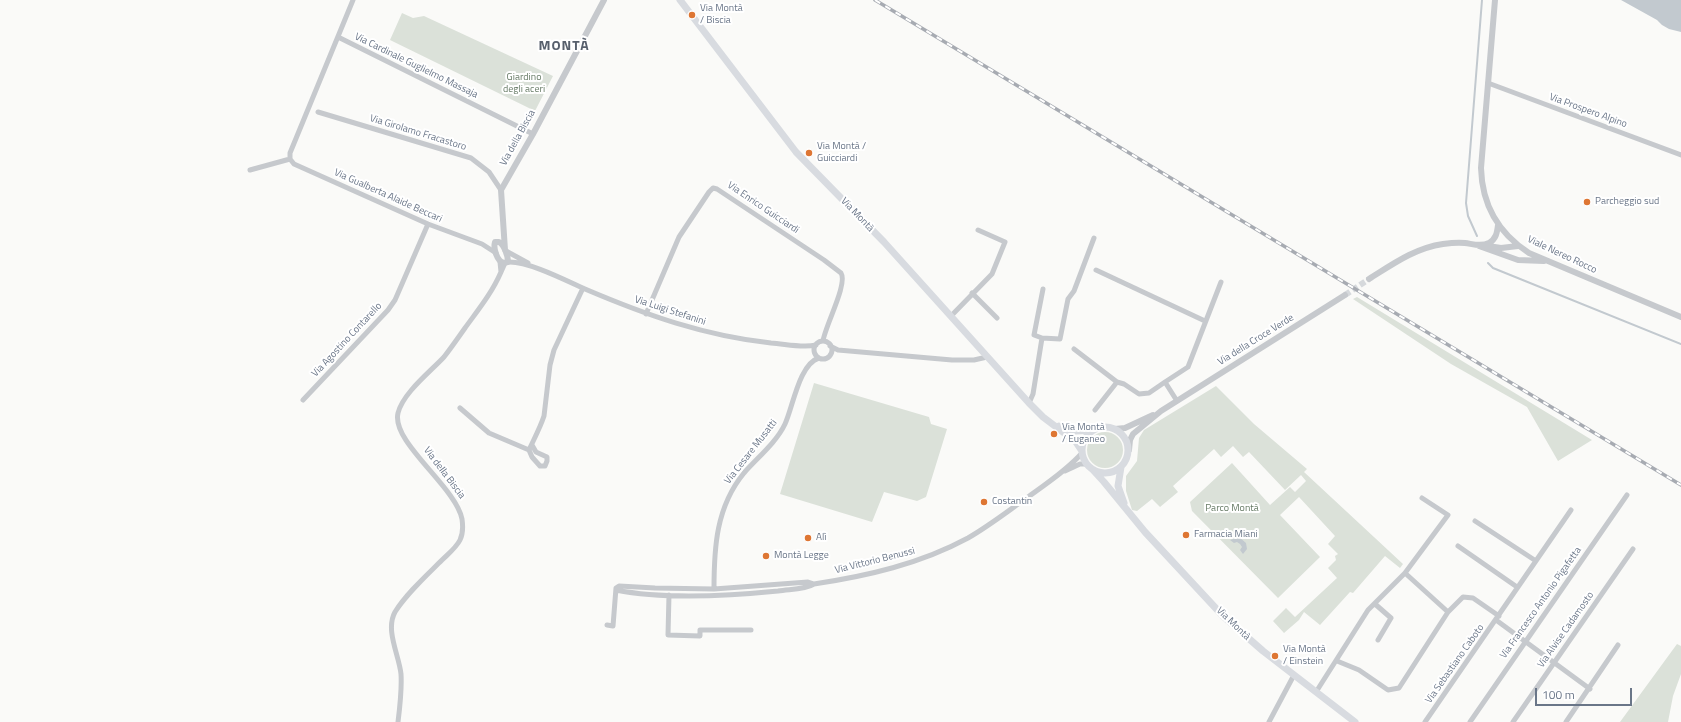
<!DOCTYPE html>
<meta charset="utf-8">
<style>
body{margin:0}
#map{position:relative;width:1681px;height:722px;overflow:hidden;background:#fafaf8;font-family:"Titillium Web",sans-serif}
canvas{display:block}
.scale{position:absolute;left:1535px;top:688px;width:97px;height:18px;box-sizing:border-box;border:2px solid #6a7688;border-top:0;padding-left:5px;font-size:12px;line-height:14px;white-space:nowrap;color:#6a7688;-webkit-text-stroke:3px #fff;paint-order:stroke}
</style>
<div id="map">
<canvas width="1681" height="722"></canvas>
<div class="scale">100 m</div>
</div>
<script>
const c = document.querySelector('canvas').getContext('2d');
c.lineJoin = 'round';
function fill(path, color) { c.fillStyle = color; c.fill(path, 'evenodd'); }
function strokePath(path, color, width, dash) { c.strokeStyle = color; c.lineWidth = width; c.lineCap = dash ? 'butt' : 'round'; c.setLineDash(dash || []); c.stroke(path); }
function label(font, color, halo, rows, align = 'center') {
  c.font = font + ' "Titillium Web",sans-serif'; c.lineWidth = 4; c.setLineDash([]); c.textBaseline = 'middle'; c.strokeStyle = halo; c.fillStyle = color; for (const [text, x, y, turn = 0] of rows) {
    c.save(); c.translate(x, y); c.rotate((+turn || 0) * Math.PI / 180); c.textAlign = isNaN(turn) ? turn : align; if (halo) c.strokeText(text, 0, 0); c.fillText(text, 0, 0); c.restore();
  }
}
fill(new Path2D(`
 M 402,13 L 413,18 L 424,16 L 553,76 L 535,111 L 390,40 Z
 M 1357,297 L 1592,440 L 1558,461 L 1527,407 L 1451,364 L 1353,299 Z
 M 814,383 L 929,417 L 931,424 L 947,429 L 926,497 L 917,501 L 884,492 L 872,522 L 780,494 Z
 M 1216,386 L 1254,424 L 1307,469 L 1304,472 L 1403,564 L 1400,568 L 1385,556 L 1353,593 L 1350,592 L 1320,625 L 1304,612 L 1299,620 L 1284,633 L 1273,621 L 1286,608 L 1295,617 L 1337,578 L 1328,568 L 1336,560 L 1335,556 L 1338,554 L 1328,544 L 1335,536 L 1299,497 L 1280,515 L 1320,557 L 1278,598 L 1192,511 L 1190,502 L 1232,463 L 1270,505 L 1290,487 L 1295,492 L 1306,481 L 1301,475 L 1285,490 L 1249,452 L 1243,457 L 1233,446 L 1221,457 L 1214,449 L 1173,486 L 1178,492 L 1160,507 L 1152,499 L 1137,511 L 1132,510 L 1126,491 L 1126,476 L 1137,461 L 1139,438 L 1144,430 Z
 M1087 450a18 18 0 1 1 36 0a18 18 0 1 1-36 0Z
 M 1677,644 L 1681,646 L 1681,674 L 1673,696 L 1668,722 L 1620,722 Z`), '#dbe1d9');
fill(new Path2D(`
 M 1621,0 L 1681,0 L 1681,32 L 1669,29 L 1662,25 L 1657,20 Z
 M 1239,537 L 1246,543 L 1247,549 L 1243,554 L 1240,550 L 1242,547 L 1240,544 L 1237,542 L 1234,543 L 1230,540 Z`), '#c2c9cf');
strokePath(new Path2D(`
 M 1477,236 L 1468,216 L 1466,203 L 1482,0
 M 1488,263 L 1493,268 L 1681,344`), '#c2c9cf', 2);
strokePath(new Path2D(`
 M 1345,295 L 1369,279`), '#d6d9dc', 6, [6, 3]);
strokePath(new Path2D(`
 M 338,37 L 533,134
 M 1488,83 L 1681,155
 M 318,112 L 471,158 L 489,172 L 501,190
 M 290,159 L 294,164 L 428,224 L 482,244 L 496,253
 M 290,159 L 290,153 L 353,0
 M 250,170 L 290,159
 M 506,251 L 528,263
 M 500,262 L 501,272 L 505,263
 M 508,262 C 528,261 565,280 585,289 C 646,315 705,336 771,343 C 786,344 802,348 816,345
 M 1096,270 L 1205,321
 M 972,293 L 997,318
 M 646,314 L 679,237 L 709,192 L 713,188 L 717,189 L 824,260 L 841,273 C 848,284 825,326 823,341
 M 951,316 L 992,274 L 1005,242 L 978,230
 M 1042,338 L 1034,335 L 1043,289
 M814 350a9 9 0 1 1 18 0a9 9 0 1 1-18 0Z
 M 830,346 L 838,350 L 952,360 L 974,360 L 987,357
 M 1074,349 L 1117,382 L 1124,384 L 1139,394 L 1149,393 L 1165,382 L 1177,401
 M 1165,382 L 1188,367 L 1221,282
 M 303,400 L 388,310 L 395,300 L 428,224
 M 1029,403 L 1033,394 L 1042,338 L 1060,339 L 1068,299 L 1074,291 L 1094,238
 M 460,408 L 489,433 L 529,450
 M 1095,410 L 1117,382
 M 532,445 L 536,452 L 547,457 L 547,461 L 545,466 L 540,466 L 532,457 L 529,450 C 534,439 540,428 544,416 L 550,365 L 554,350 L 583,288
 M 1065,471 L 1080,464 L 1086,464
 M 1475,521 L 1536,561
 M 1458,546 L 1517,587
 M 1405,573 L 1448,612
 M 714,589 C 714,548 716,507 744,473 C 757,458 776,443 785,424 C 793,407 799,364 819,358
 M 616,590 C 666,600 728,596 778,591 C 790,589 804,590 814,584 C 867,576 920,564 968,538 C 989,526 1008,511 1028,497 C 1046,484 1067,470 1082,453
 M 669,595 L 668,635 L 700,636 L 700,630 L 751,630
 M 1375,604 L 1391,618 L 1378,640
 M 1496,620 L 1590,689
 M 607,625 L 613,626 L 616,588 L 619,586 L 655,588 L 714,589 L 808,582 L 814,584
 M 1337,661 L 1359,670 L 1388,690 L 1399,688 L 1448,612 L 1463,597 L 1473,598 L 1499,616
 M 1316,692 L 1368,610 L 1405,573 L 1448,515 L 1422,498
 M 398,722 C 400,706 402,690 401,674 C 399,655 385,630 395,612 C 407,593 426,576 442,560 C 448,554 456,548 460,540 C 463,534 463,526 462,519 C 456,487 391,442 398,413 C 403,393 430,372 444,357 C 451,348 458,338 465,328 C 478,310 492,293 501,272
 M 1269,722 L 1294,675
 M 1425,722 L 1571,510
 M 1470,722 L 1627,495
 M 1513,722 L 1633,549
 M 1566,722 L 1618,645`), '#c6c9cd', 5);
strokePath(new Path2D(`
 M 1495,0 L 1481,168 C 1482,204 1498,233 1529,253 L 1681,317
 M 495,242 L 499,242 C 504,245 508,255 508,262 L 503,263 C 497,260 493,249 495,242 Z
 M 1479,246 L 1518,260 L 1544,261
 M 1488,246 L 1501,248 L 1518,246
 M 505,250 L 501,190 L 533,134 L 604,0
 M 1369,279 C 1393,264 1415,248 1443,244 C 1450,243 1457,242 1465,243 C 1473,244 1481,247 1489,243 C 1496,239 1497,233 1498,225
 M 1115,429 L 1125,428 L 1153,415
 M 1129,450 L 1130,440 L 1133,434 L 1161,411 L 1345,295`), '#c6c9cd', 6);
strokePath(new Path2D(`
 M 680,0 L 796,152 L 884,242 L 1029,403 L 1043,417 L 1076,442 L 1082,451
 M 1059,426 L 1075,431 L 1092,430
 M1082 450a23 23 0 1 1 46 0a23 23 0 1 1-46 0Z
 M 1121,467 L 1118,486 L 1124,503
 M 1093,470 L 1104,482 L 1145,532 L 1223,616 L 1263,651 L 1355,722`), '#d8dbe0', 7);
const rail = new Path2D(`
 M 875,0 L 1681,485`);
strokePath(rail, '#a7abb2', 3.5);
strokePath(rail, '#fff', 2, [6]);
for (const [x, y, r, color] of [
 [692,15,4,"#de7633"],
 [809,153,4,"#de7633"],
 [1587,202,4,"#de7633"],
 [1054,434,4,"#de7633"],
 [984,502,4,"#de7633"],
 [1186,535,4,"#de7633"],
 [808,538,4,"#de7633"],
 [766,556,4,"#de7633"],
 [1275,656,4,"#de7633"]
]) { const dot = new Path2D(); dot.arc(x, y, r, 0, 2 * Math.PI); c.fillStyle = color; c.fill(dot); strokePath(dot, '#fff', 1.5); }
label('10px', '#6a7688', '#fff', [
 ["Via Montà",700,9],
 ["/ Biscia",700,21],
 ["Via Montà /",817,147],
 ["Guicciardi",817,159],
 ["Parcheggio sud",1595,202],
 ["Via Montà",1062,428],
 ["/ Euganeo",1062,440],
 ["Costantin",992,502],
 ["Farmacia Miani",1194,535],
 ["Alì",816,538],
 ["Montà Legge",774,556],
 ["Via Montà",1283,650],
 ["/ Einstein",1283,662]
], 'left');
label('10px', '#6a7688', '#fff', [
 ["Via Cardinale Guglielmo Massaja",416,66,26],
 ["Via Prospero Alpino",1588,111,20],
 ["Via Girolamo Fracastoro",418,133,17],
 ["Via della Biscia",518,138,-61],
 ["Via Gualberta Alaide Beccari",388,196,24],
 ["Via Enrico Guicciardi",763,208,34],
 ["Via Montà",857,215,46],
 ["Viale Nereo Rocco",1562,255,25],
 ["Via Luigi Stefanini",670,311,18],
 ["Via Agostino Contarello",347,340,-47],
 ["Via della Croce Verde",1256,340,-32],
 ["Via Cesare Musatti",751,452,-52],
 ["Via della Biscia",444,473,53],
 ["Via Vittorio Benussi",875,561,-14],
 ["Via Francesco Antonio Pigafetta",1541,603,-55],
 ["Via Montà",1233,624,44],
 ["Via Alvise Cadamosto",1566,630,-55],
 ["Via Sebastiano Caboto",1455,664,-55]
]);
label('10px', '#667a65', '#fff', [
 ["Giardino",524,78],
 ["degli aceri",524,90],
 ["Parco Montà",1232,509]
]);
c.letterSpacing = '1px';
label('bold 14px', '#58606d', '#fff', [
 ["MONTÀ",564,47]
]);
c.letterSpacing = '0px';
</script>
